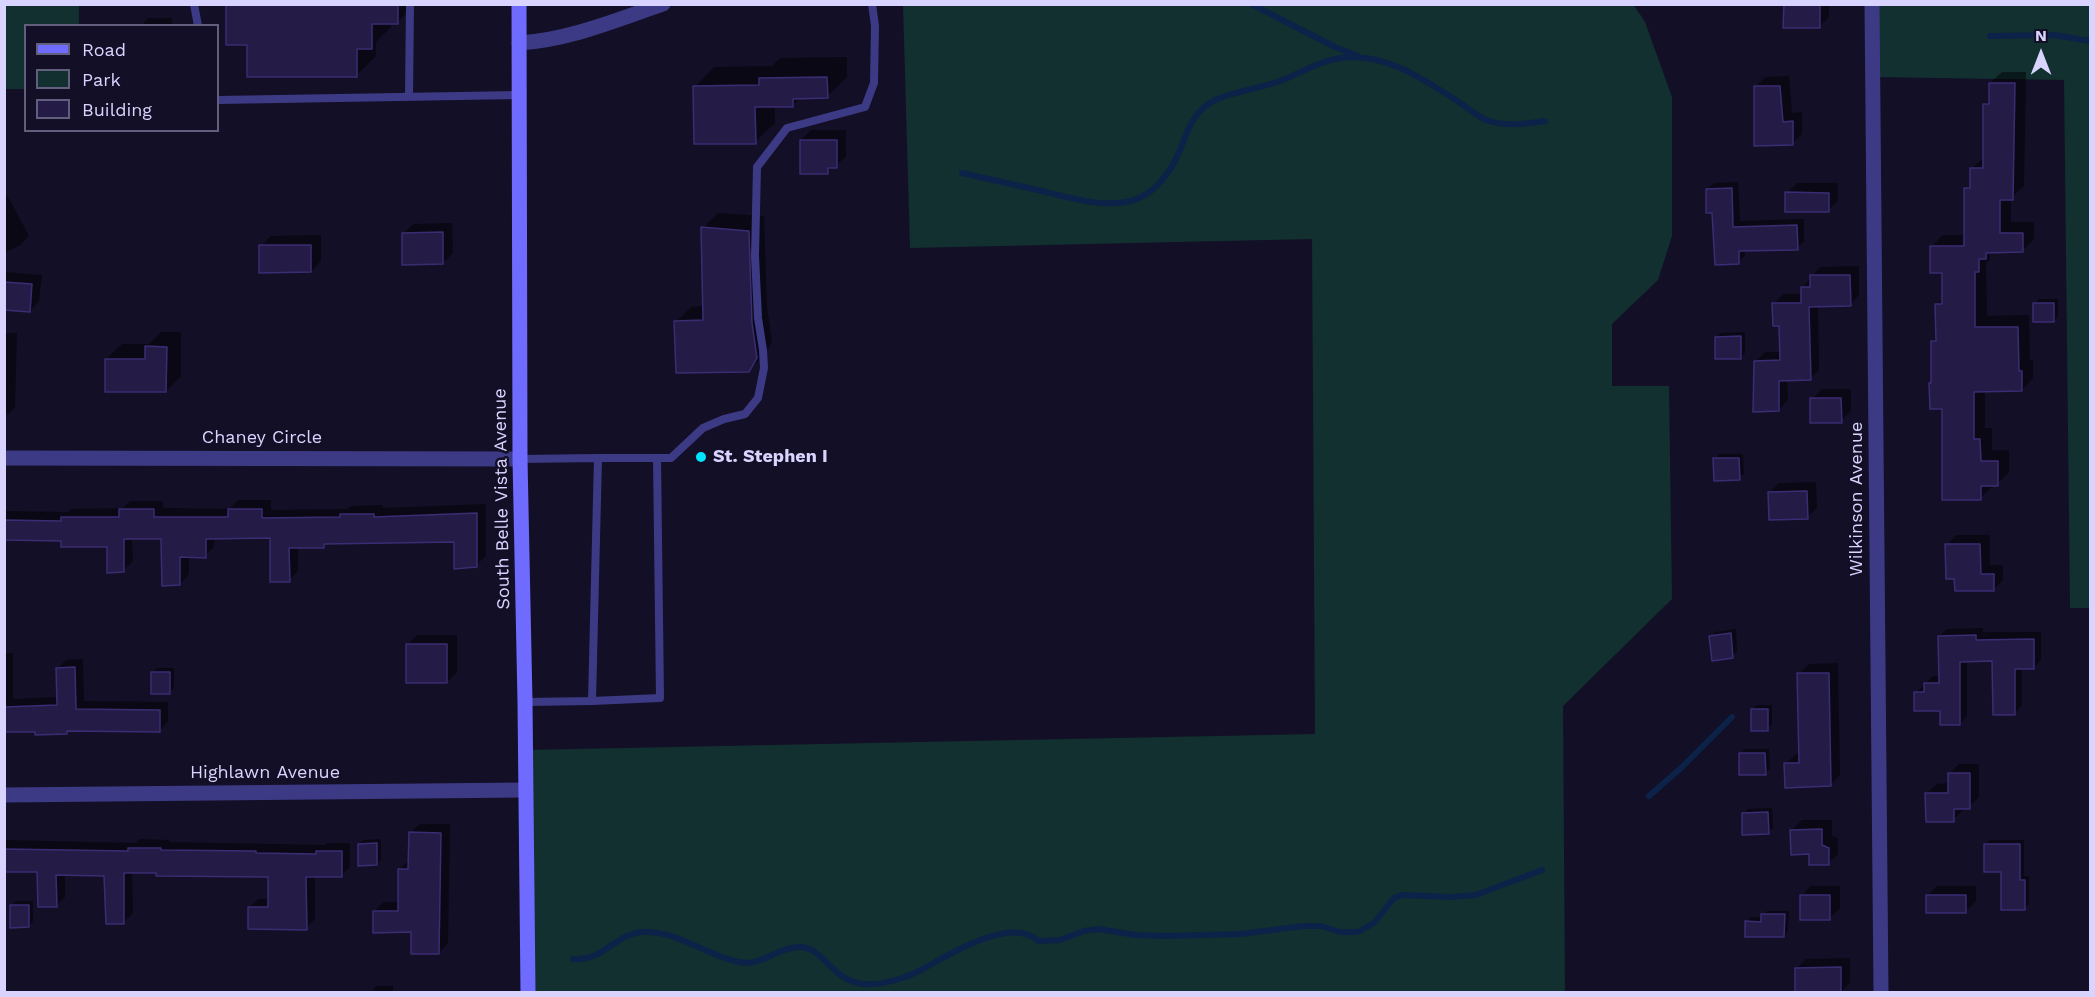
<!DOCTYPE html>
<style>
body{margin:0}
#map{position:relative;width:2095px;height:997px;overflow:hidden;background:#130f26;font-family:"Work Sans",sans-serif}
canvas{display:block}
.frame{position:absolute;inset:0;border:6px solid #d9d4ff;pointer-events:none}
.legend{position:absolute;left:24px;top:24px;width:195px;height:108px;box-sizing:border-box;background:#130f26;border:2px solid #625e7d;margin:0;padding:8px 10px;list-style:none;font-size:18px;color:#d9d4ff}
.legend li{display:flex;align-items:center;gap:12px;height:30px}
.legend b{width:30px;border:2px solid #625e7d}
.north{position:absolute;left:2011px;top:24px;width:60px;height:60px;-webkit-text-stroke:4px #130f26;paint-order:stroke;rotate:0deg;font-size:16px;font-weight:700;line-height:24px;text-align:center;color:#d9d4ff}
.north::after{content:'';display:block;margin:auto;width:21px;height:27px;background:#d9d4ff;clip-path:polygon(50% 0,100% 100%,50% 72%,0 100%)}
</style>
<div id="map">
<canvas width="2095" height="997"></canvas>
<div class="frame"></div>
<ul class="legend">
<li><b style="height:8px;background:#6f6bff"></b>Road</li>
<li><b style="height:16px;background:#12302f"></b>Park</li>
<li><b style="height:16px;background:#241b47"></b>Building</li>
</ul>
<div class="north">N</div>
</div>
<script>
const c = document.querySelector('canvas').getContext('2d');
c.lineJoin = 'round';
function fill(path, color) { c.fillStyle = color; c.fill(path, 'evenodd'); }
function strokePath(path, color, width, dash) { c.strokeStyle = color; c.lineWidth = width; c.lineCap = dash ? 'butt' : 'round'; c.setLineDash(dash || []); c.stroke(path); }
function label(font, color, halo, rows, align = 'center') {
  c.font = font + ' "Work Sans",sans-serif'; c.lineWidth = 5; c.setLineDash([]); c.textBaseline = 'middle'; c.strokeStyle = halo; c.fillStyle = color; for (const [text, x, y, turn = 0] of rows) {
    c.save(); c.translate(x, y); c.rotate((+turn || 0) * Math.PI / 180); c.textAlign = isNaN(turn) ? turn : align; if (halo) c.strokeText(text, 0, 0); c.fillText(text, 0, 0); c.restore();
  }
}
fill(new Path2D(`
 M 1633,4 L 1645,22 L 1672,97 L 1672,236 L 1658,280 L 1612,324 L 1612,386 L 1669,386 L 1672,599 L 1563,706 L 1565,992 L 528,992 L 525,750 L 1315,734 L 1312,239 L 910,248 L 903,5 Z
 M 4,5 L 79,5 L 79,25 L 26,26 L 25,89 L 5,89 Z
 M 1872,5 L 2090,5 L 2090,608 L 2070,608 L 2064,80 L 1873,77 Z`), '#12302f');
fill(new Path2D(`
 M 227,4 L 415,4 L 398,22 L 391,22 L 391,27 L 376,42 L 376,56 L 356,76 L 248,44 Z
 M 1785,4 L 1829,4 L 1829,17 L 1819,27 Z
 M 148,18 L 172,18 L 172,26 L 141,26 Z
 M 847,57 L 847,77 L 827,97 L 801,97 L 793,105 L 775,105 L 775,123 L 755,142 L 695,87 L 714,67 L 772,66 L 780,58 Z
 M 2002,72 L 2026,72 L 2024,186 L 2011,198 L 2011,222 L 2034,222 L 2034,239 L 2022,251 L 1992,251 L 1990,253 L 1990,259 L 1986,263 L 1987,316 L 2029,315 L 2030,360 L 2033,360 L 2033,378 L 2022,390 L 1985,390 L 1985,428 L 1992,428 L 1992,450 L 2009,450 L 2009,472 L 1997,484 L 1992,484 L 1992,487 L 1980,498 L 1933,381 L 1932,341 L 1937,336 L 1937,305 L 1944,298 L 1943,271 L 1931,247 L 1943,235 L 1966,235 L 1966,189 L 1971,183 L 1971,169 L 1985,157 L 1985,104 L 1990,98 L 1990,83 Z
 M 1789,76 L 1792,113 L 1802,112 L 1802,134 L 1792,144 L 1755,87 L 1765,77 Z
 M 811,130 L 846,130 L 846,157 L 827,172 L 801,140 Z
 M 1738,182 L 1740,221 L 1804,219 L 1804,241 L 1797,248 L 1745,250 L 1745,255 L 1738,262 L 1714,211 L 1707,190 L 1714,183 Z
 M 1797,183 L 1838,183 L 1838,201 L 1828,210 L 1787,193 Z
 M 7,195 L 29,236 L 19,246 L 4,253 L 4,196 Z
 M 718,213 L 764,216 L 767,307 L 772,342 L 764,356 L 748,371 L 676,322 L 691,307 L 704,306 L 703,228 Z
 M 452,223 L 453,253 L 443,263 L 403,234 L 413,224 Z
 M 321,235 L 321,261 L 311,271 L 261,246 L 271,236 Z
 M 1859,266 L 1859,295 L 1850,305 L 1818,305 L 1819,370 L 1810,379 L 1787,379 L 1788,400 L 1779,410 L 1755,362 L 1765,352 L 1781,352 L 1781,324 L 1774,304 L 1783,294 L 1802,294 L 1802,288 L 1820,267 Z
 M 4,272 L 42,275 L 39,301 L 30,311 L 4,309 Z
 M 2039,299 L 2058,299 L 2058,316 L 2054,321 L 2035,304 Z
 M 161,332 L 181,332 L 181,376 L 166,391 L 106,359 L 122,344 L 149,344 Z
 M 1745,332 L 1745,353 L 1741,357 L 1716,338 L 1721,333 Z
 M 4,333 L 17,333 L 15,407 L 5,417 Z
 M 1822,389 L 1851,389 L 1851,411 L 1841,421 L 1812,399 Z
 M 1719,454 L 1743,454 L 1744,474 L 1739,478 L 1715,459 Z
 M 1816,482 L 1817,508 L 1807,517 L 1769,493 L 1779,483 Z
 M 238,500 L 271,500 L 271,510 L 347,509 L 351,506 L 383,505 L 383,508 L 486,504 L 486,556 L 476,565 L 455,541 L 327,542 L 323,546 L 298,546 L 298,571 L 289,581 L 271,537 L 214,537 L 214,547 L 205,556 L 189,556 L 189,574 L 180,584 L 162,538 L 132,538 L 133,561 L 123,571 L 108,545 L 62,540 L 4,538 L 4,511 L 68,512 L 71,509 L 123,508 L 130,501 L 163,501 L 163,508 L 230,509 Z
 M 1956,535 L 1990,535 L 1990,565 L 2003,565 L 2003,580 L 1993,590 L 1956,577 L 1947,545 Z
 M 1983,628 L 1983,632 L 2041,632 L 2041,660 L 2034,668 L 2022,668 L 2022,705 L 2015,713 L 1994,660 L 1967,661 L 1967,716 L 1960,724 L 1916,693 L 1933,676 L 1940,676 L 1939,637 L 1947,629 Z
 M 1736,629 L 1737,652 L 1732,656 L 1711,636 L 1715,632 Z
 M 417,635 L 457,635 L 457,672 L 447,682 L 408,645 Z
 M 4,653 L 13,653 L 13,699 L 58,697 L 58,668 L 66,660 L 83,659 L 84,701 L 168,702 L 168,722 L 160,730 L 70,730 L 67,732 L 4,731 Z
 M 1838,663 L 1840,775 L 1830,785 L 1786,764 L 1796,754 L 1801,754 L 1799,674 L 1809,664 Z
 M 157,668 L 174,668 L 174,688 L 170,692 L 152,673 Z
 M 1757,705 L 1772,705 L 1772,724 L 1768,729 L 1752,709 Z
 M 1745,749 L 1769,749 L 1770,769 L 1765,773 L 1740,754 Z
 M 1959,764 L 1979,764 L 1979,797 L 1969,807 L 1963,807 L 1963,810 L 1953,820 L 1927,793 L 1937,784 L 1949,783 L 1949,774 Z
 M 1772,808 L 1773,828 L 1768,833 L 1743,814 L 1748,809 Z
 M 1802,820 L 1832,820 L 1832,836 L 1838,838 L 1838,854 L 1828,863 L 1811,853 L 1792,830 Z
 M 420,824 L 450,824 L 448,943 L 439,953 L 413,931 L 374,912 L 383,902 L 400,902 L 400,869 L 410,859 L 410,833 Z
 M 139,839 L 169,840 L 169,842 L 325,845 L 327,843 L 350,843 L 350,867 L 341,876 L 315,876 L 315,919 L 306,928 L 249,908 L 258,899 L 269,899 L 270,875 L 132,871 L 133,913 L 124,922 L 106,874 L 65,874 L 65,897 L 56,906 L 38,870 L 4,870 L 4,840 L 136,843 Z
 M 381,839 L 381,859 L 377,864 L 359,844 L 364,840 Z
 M 1990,840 L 2024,840 L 2024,876 L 2029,876 L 2029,904 L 2024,909 L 1985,845 Z
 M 1811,886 L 1840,886 L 1840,908 L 1830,918 L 1801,896 Z
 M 1937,886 L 1976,886 L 1976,901 L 1966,911 L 1927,896 Z
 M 16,901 L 33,901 L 33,921 L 29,926 L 11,906 Z
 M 1767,911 L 1789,911 L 1788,931 L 1784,936 L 1747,922 L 1751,917 L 1762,918 Z
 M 1850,958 L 1850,983 L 1841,992 L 1796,992 L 1796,969 L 1806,959 Z
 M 376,986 L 393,986 L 393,992 L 372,992 Z`), '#0007');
strokePath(new Path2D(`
 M 1251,4 L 1335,47 L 1358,56
 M 1990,36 L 2054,35 L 2090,41
 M 962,173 C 989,179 1015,185 1042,191 C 1071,198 1102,208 1131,201 C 1154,195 1171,172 1180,150 C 1187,133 1191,117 1207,105 C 1225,92 1259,89 1280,81 C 1298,74 1316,63 1335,59 C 1380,49 1424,79 1460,103 C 1468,108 1477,116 1486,120 C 1505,127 1526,124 1545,121
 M 1649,796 L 1681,768 L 1732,717
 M 573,959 C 603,962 614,934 643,932 C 677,930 707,956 739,962 C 762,967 777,947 799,947 C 827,947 832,988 874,984 C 889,983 908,977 921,970 C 948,955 1012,915 1038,941 L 1060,940 L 1084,931 L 1098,929 L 1136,935 L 1165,936 L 1241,934 L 1303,926 L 1321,926 L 1340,932 L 1358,932 L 1374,923 L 1394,898 L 1402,895 L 1450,897 L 1476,895 L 1542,870`), '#0c2248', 6);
const building = new Path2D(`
 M 226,4 L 398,4 L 398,24 L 372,24 L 372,49 L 357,49 L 357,77 L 247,77 L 247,45 L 226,45 Z
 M 1784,4 L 1820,4 L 1820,28 L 1783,28 Z
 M 827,77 L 828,98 L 793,99 L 793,107 L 755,107 L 756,144 L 694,144 L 693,86 L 759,85 L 759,78 Z
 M 1989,83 L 2015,83 L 2013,200 L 2000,200 L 2000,233 L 2023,233 L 2023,252 L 1986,253 L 1986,259 L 1979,259 L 1979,272 L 1975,272 L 1975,327 L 2018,327 L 2019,371 L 2022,371 L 2022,391 L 1974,392 L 1974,439 L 1980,439 L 1981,461 L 1998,461 L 1998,486 L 1981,486 L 1981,500 L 1942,500 L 1942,409 L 1930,409 L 1929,383 L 1931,383 L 1931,341 L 1936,341 L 1935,304 L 1942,304 L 1942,273 L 1930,273 L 1930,246 L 1964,246 L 1964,188 L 1970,188 L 1970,168 L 1983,168 L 1983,104 L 1989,104 Z
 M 1754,86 L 1780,86 L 1783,122 L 1793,121 L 1793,145 L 1754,146 Z
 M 800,140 L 837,140 L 837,168 L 828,168 L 828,174 L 800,174 Z
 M 1732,188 L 1733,227 L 1797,225 L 1798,250 L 1739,251 L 1739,264 L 1715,265 L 1712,213 L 1706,213 L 1706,189 Z
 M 1785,192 L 1829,193 L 1829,212 L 1785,212 Z
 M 701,227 L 749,231 L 752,323 L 757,358 L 749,372 L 676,373 L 674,321 L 703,320 Z
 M 443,232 L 443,264 L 402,265 L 402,233 Z
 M 259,245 L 311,245 L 311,272 L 259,273 Z
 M 1810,275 L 1850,275 L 1851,306 L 1809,307 L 1811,380 L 1779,381 L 1779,411 L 1753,412 L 1754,361 L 1780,360 L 1779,326 L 1773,326 L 1772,303 L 1801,303 L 1801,287 L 1810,287 Z
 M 4,282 L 32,284 L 30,312 L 4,310 Z
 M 2033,303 L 2054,303 L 2054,322 L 2033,322 Z
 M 1741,336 L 1741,359 L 1715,359 L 1715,337 Z
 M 145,346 L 167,347 L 166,392 L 105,392 L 105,359 L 145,359 Z
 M 1810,398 L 1841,398 L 1842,423 L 1810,423 Z
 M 1713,458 L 1739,458 L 1740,480 L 1714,481 Z
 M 1807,491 L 1808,519 L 1769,520 L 1768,492 Z
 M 119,509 L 154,509 L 154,517 L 228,517 L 228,509 L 262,509 L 262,518 L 340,517 L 340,514 L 374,514 L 374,517 L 477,513 L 477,567 L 454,569 L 454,542 L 324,544 L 324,548 L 289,548 L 290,582 L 270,582 L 270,538 L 206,539 L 206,558 L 180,557 L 180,585 L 162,586 L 161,539 L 124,539 L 124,572 L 107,573 L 107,547 L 61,547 L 61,541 L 4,540 L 4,520 L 61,521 L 61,517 L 119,517 Z
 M 1945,544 L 1980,544 L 1981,574 L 1994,574 L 1994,591 L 1955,591 L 1954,579 L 1946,579 Z
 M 1731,633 L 1733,658 L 1712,661 L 1709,636 Z
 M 1976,635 L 1976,640 L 2034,639 L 2034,669 L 2015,669 L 2015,715 L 1993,715 L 1992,661 L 1960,662 L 1960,725 L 1940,725 L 1940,711 L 1914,711 L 1914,692 L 1924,692 L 1924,683 L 1939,683 L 1938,636 Z
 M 406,644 L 447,644 L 447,683 L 406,683 Z
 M 75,667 L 76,709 L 160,710 L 160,732 L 67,731 L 67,734 L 35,735 L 35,732 L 4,732 L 4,707 L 57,705 L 56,668 Z
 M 151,672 L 170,672 L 170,694 L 151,694 Z
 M 1797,673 L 1829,673 L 1831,786 L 1785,788 L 1784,763 L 1799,763 Z
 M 1751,709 L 1768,709 L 1768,731 L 1751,731 Z
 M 1739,753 L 1765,753 L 1766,775 L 1739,775 Z
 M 1948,773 L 1970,773 L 1970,809 L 1954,809 L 1954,822 L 1926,822 L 1925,793 L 1948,793 Z
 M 1768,812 L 1769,834 L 1742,835 L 1742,813 Z
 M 1822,829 L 1822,845 L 1829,848 L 1829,865 L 1809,865 L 1809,854 L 1791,855 L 1790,830 Z
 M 409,832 L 441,833 L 439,954 L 411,954 L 411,932 L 373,933 L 373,911 L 398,911 L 398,869 L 408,869 Z
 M 377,843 L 377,865 L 358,866 L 358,844 Z
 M 1984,844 L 2020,844 L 2020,880 L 2025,880 L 2025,910 L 2001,910 L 2001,872 L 1984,872 Z
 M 128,848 L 161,848 L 161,850 L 256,851 L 256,853 L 316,854 L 316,851 L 342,851 L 342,877 L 306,877 L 307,930 L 248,929 L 248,907 L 268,907 L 268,877 L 156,876 L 156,873 L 124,873 L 124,924 L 106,924 L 104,876 L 56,875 L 57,907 L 38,907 L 37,872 L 4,872 L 4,849 L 128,851 Z
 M 1800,895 L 1830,895 L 1830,920 L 1800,920 Z
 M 1926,895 L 1966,895 L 1966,913 L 1926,913 Z
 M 10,905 L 29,905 L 29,927 L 10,928 Z
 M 1761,914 L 1785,914 L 1784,937 L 1745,937 L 1745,921 L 1761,922 Z
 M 1841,967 L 1841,993 L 1795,993 L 1795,968 Z`);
fill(building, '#241b47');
strokePath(building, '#3b2d73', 1.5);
strokePath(new Path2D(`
 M 194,4 L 198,26
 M 409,97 L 410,4
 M 218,100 L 519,95
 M 598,458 L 671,458 L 703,428 L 724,419 L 745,414 L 758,398 L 764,368 L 763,350 L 758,318 L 755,256 L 757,167 L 787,128 L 865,107 L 874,83 L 875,26 L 872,4
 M 520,459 L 598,458 L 592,701 L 525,702
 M 592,701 L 660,698 L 657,458`), '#3d3a85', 8);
strokePath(new Path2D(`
 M 1872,4 L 1881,992
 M 519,43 C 569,40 616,20 663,4
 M 4,458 L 520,459
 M 4,795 L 525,790`), '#3d3a85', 15);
strokePath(new Path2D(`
 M 519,4 L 520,459 L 525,702 L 528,992`), '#6f6bff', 15);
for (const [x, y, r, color] of [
 [701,457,6,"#00e5ff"]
]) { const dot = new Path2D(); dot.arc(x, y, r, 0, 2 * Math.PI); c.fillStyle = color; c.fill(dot); strokePath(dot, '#130f26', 2); }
label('18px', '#d9d4ff', '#130f26', [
 ["Chaney Circle",262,438],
 ["South Belle Vista Avenue",502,499,-91],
 ["Wilkinson Avenue",1857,499,-90],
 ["Highlawn Avenue",265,773]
]);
label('bold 18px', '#d9d4ff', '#130f26', [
 ["St. Stephen I",713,457]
], 'left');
</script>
